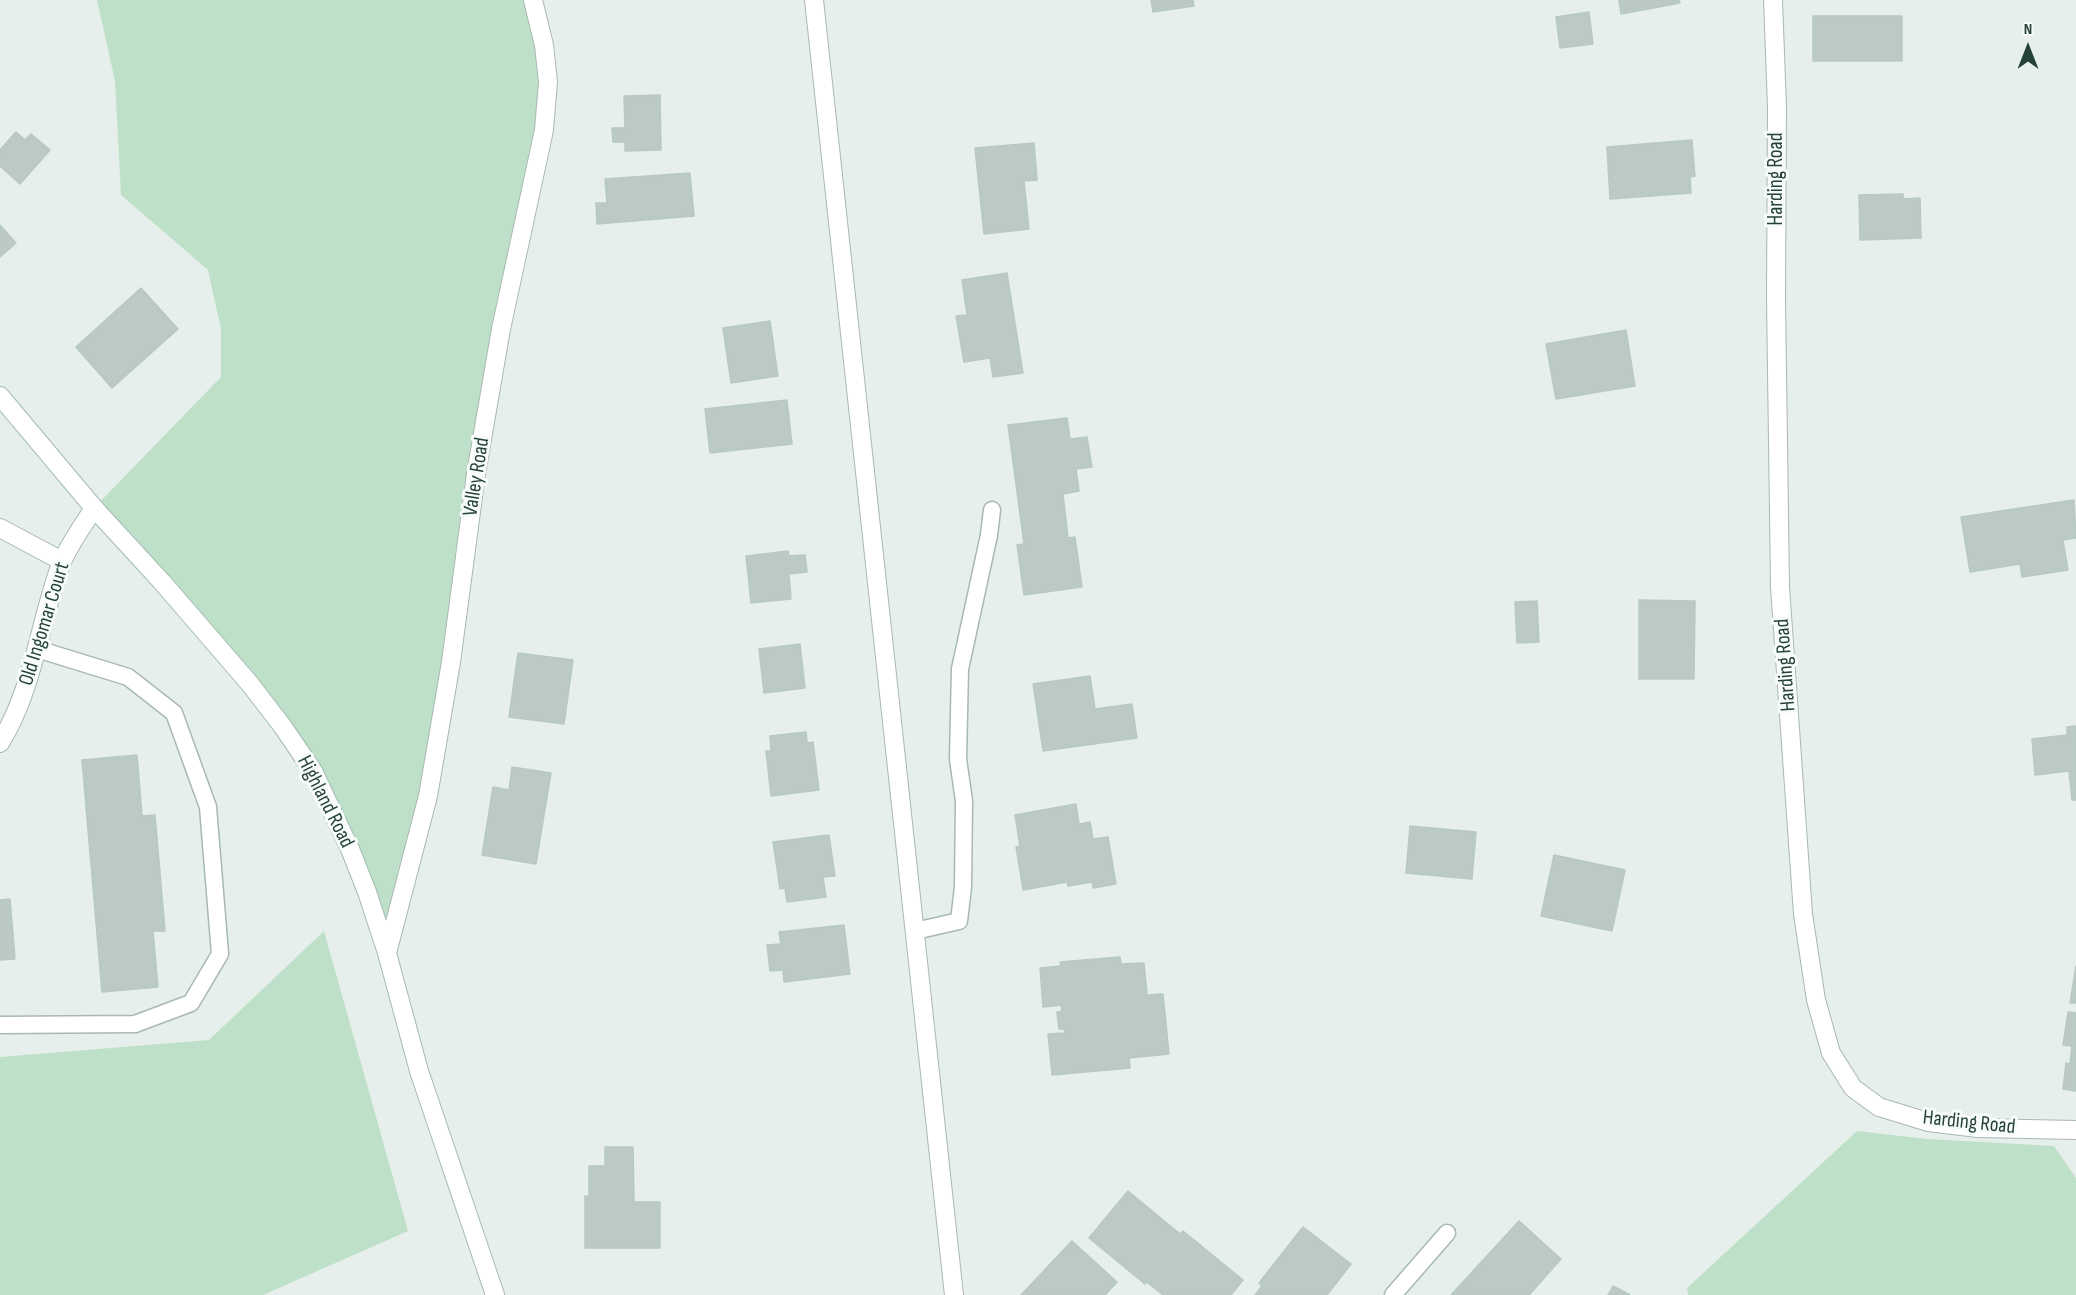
<!DOCTYPE html>
<style>
body{margin:0}
#map{position:relative;width:2076px;height:1295px;overflow:hidden;background:#e6efeb;font-family:"Sofia Sans Condensed",sans-serif}
canvas{display:block}
.north{position:absolute;left:1998px;top:18px;width:60px;height:60px;-webkit-text-stroke:4px #f7fbf9;paint-order:stroke;rotate:0deg;font-size:16px;font-weight:700;line-height:24px;text-align:center;color:#24423a}
.north::after{content:'';display:block;margin:auto;width:21px;height:27px;background:#24423a;clip-path:polygon(50% 0,100% 100%,50% 72%,0 100%)}
</style>
<div id="map">
<canvas width="2076" height="1295"></canvas>
<div class="north">N</div>
</div>
<script>
const c = document.querySelector('canvas').getContext('2d');
c.lineJoin = 'round';
function fill(path, color) { c.fillStyle = color; c.fill(path, 'evenodd'); }
function strokePath(path, color, width, dash) { c.strokeStyle = color; c.lineWidth = width; c.lineCap = dash ? 'butt' : 'round'; c.setLineDash(dash || []); c.stroke(path); }
function label(font, color, halo, rows, align = 'center') {
  c.font = font + ' "Sofia Sans Condensed",sans-serif'; c.lineWidth = 6; c.setLineDash([]); c.textBaseline = 'middle'; c.strokeStyle = halo; c.fillStyle = color; for (const [text, x, y, turn = 0] of rows) {
    c.save(); c.translate(x, y); c.rotate((+turn || 0) * Math.PI / 180); c.textAlign = isNaN(turn) ? turn : align; if (halo) c.strokeText(text, 0, 0); c.fillText(text, 0, 0); c.restore();
  }
}
fill(new Path2D(`
 M 97,0 L 533,0 L 548,82 L 451,662 L 387,953 L 313,771 L 94,508 L 221,377 L 221,329 L 208,270 L 121,195 L 115,81 Z
 M 324,931 L 408,1231 L 263,1295 L 0,1295 L 0,1057 L 209,1040 Z
 M 1857,1131 L 1927,1139 L 2054,1146 L 2076,1178 L 2076,1295 L 1688,1295 L 1687,1288 Z`), '#bfe0c8');
const building = new Path2D(`
 M 1151,0 L 1193,0 L 1194,6 L 1153,12 Z
 M 1619,0 L 1679,0 L 1680,3 L 1621,14 Z
 M 1589,12 L 1593,44 L 1560,48 L 1556,17 Z
 M 1813,16 L 1902,16 L 1902,61 L 1813,61 Z
 M 660,95 L 661,150 L 625,151 L 625,142 L 613,142 L 612,128 L 625,128 L 624,96 Z
 M 16,132 L 25,140 L 31,134 L 50,150 L 20,184 L 0,166 L 0,150 Z
 M 1692,140 L 1695,176 L 1690,177 L 1691,193 L 1610,199 L 1607,147 Z
 M 1034,143 L 1037,180 L 1024,181 L 1029,229 L 984,234 L 975,148 Z
 M 690,173 L 694,216 L 597,224 L 596,203 L 607,203 L 605,179 Z
 M 1903,194 L 1903,199 L 1920,198 L 1921,238 L 1860,240 L 1859,195 Z
 M 0,225 L 16,243 L 0,257 Z
 M 1007,273 L 1023,373 L 993,377 L 990,358 L 964,362 L 956,316 L 967,315 L 962,280 Z
 M 141,288 L 178,329 L 112,388 L 76,347 Z
 M 770,321 L 778,376 L 731,383 L 723,328 Z
 M 1626,330 L 1635,386 L 1556,399 L 1546,344 Z
 M 787,400 L 792,444 L 710,453 L 705,409 Z
 M 1067,418 L 1070,439 L 1087,437 L 1092,467 L 1076,469 L 1079,491 L 1063,494 L 1068,538 L 1075,537 L 1082,587 L 1024,595 L 1017,545 L 1024,544 L 1008,425 Z
 M 2074,500 L 2076,538 L 2063,540 L 2068,570 L 2022,577 L 2020,564 L 1970,572 L 1961,517 Z
 M 788,551 L 789,556 L 805,555 L 807,572 L 789,574 L 791,599 L 751,603 L 746,556 Z
 M 1639,600 L 1695,601 L 1694,679 L 1639,679 Z
 M 1537,601 L 1539,642 L 1517,643 L 1515,602 Z
 M 800,644 L 805,688 L 764,693 L 759,649 Z
 M 518,653 L 573,660 L 564,724 L 509,717 Z
 M 1090,676 L 1095,709 L 1132,704 L 1137,738 L 1043,751 L 1033,684 Z
 M 2076,726 L 2076,800 L 2072,800 L 2069,771 L 2035,775 L 2032,739 L 2067,735 L 2067,727 Z
 M 806,732 L 807,743 L 813,742 L 819,790 L 771,796 L 766,751 L 771,751 L 770,736 Z
 M 137,755 L 142,816 L 155,815 L 165,931 L 153,931 L 158,987 L 102,992 L 82,760 Z
 M 512,767 L 551,773 L 536,864 L 482,855 L 493,787 L 509,790 Z
 M 1076,804 L 1079,824 L 1090,822 L 1093,839 L 1108,837 L 1116,884 L 1093,888 L 1092,882 L 1068,886 L 1067,882 L 1023,890 L 1016,847 L 1020,846 L 1015,815 Z
 M 1410,826 L 1476,832 L 1472,879 L 1406,873 Z
 M 829,835 L 835,876 L 823,877 L 826,897 L 787,902 L 785,888 L 780,889 L 773,842 Z
 M 1554,855 L 1625,870 L 1612,931 L 1541,916 Z
 M 10,899 L 15,959 L 0,960 L 0,900 Z
 M 844,925 L 850,974 L 784,982 L 783,970 L 770,971 L 767,945 L 781,944 L 779,932 Z
 M 1120,957 L 1121,964 L 1144,963 L 1147,995 L 1163,994 L 1169,1054 L 1129,1058 L 1130,1068 L 1052,1075 L 1048,1034 L 1065,1033 L 1064,1029 L 1059,1029 L 1057,1012 L 1062,1011 L 1061,1005 L 1043,1007 L 1040,968 L 1061,966 L 1060,962 Z
 M 2076,966 L 2076,1003 L 2070,1003 Z
 M 2068,1012 L 2076,1013 L 2076,1091 L 2063,1089 L 2066,1063 L 2070,1064 L 2072,1046 L 2063,1045 Z
 M 605,1147 L 633,1147 L 634,1202 L 660,1202 L 660,1248 L 585,1248 L 585,1196 L 589,1196 L 589,1166 L 605,1166 Z
 M 1128,1191 L 1180,1234 L 1183,1231 L 1243,1280 L 1231,1295 L 1163,1295 L 1147,1282 L 1145,1284 L 1089,1238 Z
 M 1519,1221 L 1561,1259 L 1529,1295 L 1451,1295 Z
 M 1303,1227 L 1351,1264 L 1327,1295 L 1255,1295 L 1262,1286 L 1259,1283 Z
 M 1072,1241 L 1117,1282 L 1105,1295 L 1021,1295 Z
 M 1613,1286 L 1630,1295 L 1608,1295 Z`);
fill(building, '#bbcac4');
strokePath(building, '#b8c9c2', 1.5);
const lane = new Path2D(`
 M 915,931 L 959,921 L 963,887 L 964,801 L 958,759 L 960,669 L 989,535 L 992,510
 M 0,1025 L 135,1024 L 191,1003 L 220,954 L 208,807 L 174,713 L 128,677 L 37,649
 M 1393,1295 L 1447,1233`);
const street = new Path2D(`
 M 814,0 L 954,1295
 M 1773,0 L 1777,107 L 1776,298 L 1780,587 L 1803,914 L 1816,1000 L 1831,1053 L 1853,1088 L 1879,1107 L 1928,1122 L 1978,1128 L 2076,1130
 M 0,528 L 62,561
 M 0,743 C 34,688 39,623 61,564 C 69,544 83,526 94,508
 M 387,953 L 428,796 L 451,662 L 476,474 L 501,329 L 544,130 L 548,82 L 544,45 L 533,0`);
const secondary = new Path2D(`
 M 0,396 L 94,508 L 162,582 L 250,684 L 283,727 L 313,771 L 350,849 L 367,892 L 387,953 L 419,1071 L 495,1295`);
strokePath(lane, '#a8b8b2', 19);
strokePath(street, '#a8b8b2', 20);
strokePath(secondary, '#a4bbb3', 20);
strokePath(lane, '#fff', 16);
strokePath(street, '#fff', 18);
strokePath(secondary, '#fff', 18);
label('21px', '#24423a', '#f7fbf9', [
 ["Harding Road",1777,179,-90],
 ["Valley Road",477,477,-81],
 ["Old Ingomar Court",45,624,-73],
 ["Harding Road",1786,665,-94],
 ["Highland Road",325,802,63],
 ["Harding Road",1969,1123,6]
]);
</script>
